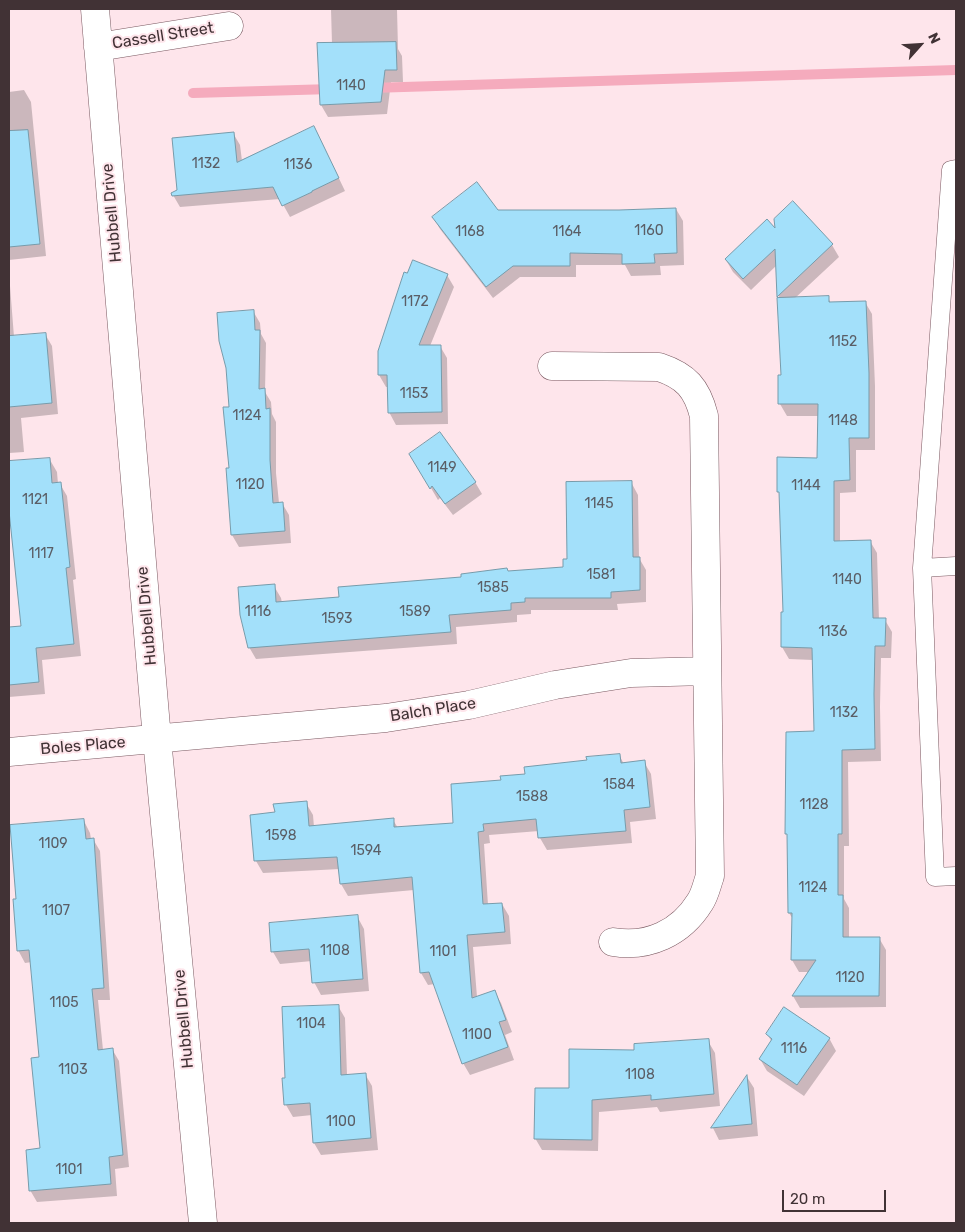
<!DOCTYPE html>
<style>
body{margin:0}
#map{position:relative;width:965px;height:1232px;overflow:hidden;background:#fee5eb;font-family:Rubik,sans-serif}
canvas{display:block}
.frame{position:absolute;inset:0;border:10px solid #413235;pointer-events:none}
.north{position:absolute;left:895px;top:20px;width:50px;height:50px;-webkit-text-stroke:4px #fee5eb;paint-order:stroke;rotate:64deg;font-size:14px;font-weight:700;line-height:20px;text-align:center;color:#413235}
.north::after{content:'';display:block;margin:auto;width:18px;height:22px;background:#413235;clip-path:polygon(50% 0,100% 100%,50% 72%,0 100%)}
.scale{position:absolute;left:782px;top:1190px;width:104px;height:22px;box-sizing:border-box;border:2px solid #413235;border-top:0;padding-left:6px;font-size:15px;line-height:18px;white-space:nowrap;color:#413235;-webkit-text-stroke:4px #fee5eb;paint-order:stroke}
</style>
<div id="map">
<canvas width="965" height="1232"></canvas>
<div class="frame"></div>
<div class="north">N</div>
<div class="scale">20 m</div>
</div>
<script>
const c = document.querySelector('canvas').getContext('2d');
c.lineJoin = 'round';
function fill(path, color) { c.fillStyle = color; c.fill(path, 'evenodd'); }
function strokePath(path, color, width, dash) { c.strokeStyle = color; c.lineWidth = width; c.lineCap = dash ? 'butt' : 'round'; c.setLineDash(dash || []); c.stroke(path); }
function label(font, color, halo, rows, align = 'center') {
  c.font = font + ' Rubik,sans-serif'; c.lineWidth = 4; c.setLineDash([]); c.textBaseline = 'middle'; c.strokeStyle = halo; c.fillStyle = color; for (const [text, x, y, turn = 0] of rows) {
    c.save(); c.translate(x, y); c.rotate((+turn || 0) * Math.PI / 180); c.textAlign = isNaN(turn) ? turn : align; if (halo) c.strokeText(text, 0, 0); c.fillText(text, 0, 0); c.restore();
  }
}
fill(new Path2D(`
 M 331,9 L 397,9 L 398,49 L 402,56 L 403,82 L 391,82 L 387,114 L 328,117 L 321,105 L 332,44 Z
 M 24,90 L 31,102 L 46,256 L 9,260 L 9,92 Z
 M 233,133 L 240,145 L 242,161 L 320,139 L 345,191 L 290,217 L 280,199 L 180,207 L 173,195 Z
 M 793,203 L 832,245 L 839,257 L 794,299 L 828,298 L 831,303 L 865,302 L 872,314 L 875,386 L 875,450 L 856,450 L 856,492 L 840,493 L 840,542 L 870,541 L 877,553 L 879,620 L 885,620 L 892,632 L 891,658 L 881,658 L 880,707 L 881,761 L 848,762 L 849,846 L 844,846 L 844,899 L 849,908 L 849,938 L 879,938 L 886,950 L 886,1007 L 800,1008 L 793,996 L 810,972 L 799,972 L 792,960 L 793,919 L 789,913 L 789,837 L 787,834 L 815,732 L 813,660 L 789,659 L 782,647 L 782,613 L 785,613 L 781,495 L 778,491 L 819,459 L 819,416 L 787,416 L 780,404 L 782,376 L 780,300 L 779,296 L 777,265 L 751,290 L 733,272 L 726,260 L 776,232 Z
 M 676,209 L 683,221 L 684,265 L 660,266 L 661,275 L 631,276 L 625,265 L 576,265 L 576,277 L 520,277 L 493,298 L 440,229 L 433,217 L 498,211 L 620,212 Z
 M 9,273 L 14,337 L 45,334 L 52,346 L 58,414 L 21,418 L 24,452 L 9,453 Z
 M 447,275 L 454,287 L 430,346 L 440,346 L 447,358 L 448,424 L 396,425 L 389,412 L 388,387 L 386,387 L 379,375 L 379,351 Z
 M 253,311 L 260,323 L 261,334 L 266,343 L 265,392 L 271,402 L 272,414 L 276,422 L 276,473 L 279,503 L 282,503 L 289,515 L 291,543 L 239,547 L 232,535 L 230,408 Z
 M 411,454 L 475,482 L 482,494 L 453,515 L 440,498 L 438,500 Z
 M 50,460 L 57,472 L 58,484 L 60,484 L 67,496 L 76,579 L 73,580 L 81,656 L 42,660 L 45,694 L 9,697 L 9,628 L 22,627 L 10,521 L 9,463 Z
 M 631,482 L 638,495 L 639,558 L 646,570 L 646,602 L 617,604 L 618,610 L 531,610 L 531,614 L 517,615 L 517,622 L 456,627 L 457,644 L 256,659 L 249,647 L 274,586 L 281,598 L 282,603 L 341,598 L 509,573 L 564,568 Z
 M 619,755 L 624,764 L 644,762 L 651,774 L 656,819 L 630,822 L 632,843 L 547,850 L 540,838 L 539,831 L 489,835 L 490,843 L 484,844 L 488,905 L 502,904 L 509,916 L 511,944 L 473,947 L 477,997 L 494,991 L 501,1003 L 512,1032 L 505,1035 L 514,1060 L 470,1075 L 463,1063 L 435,984 L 428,985 L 421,973 L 414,890 L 348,896 L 341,884 L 340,869 L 263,873 L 256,861 L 276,813 L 306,803 L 313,815 L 314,827 L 393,820 L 398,828 L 455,824 L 502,781 Z
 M 84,821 L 90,833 L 91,839 L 93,839 L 100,851 L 110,1000 L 98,1000 L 103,1050 L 112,1049 L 119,1061 L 129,1167 L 115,1169 L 117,1196 L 37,1202 L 30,1190 L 42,1149 L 40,1058 L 32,962 L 25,963 L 18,950 L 17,900 Z
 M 357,916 L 364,929 L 369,991 L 321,995 L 314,982 L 312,961 L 280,964 L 273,952 L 270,925 Z
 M 338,1006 L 345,1018 L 347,1075 L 365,1074 L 372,1086 L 378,1150 L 321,1155 L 314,1143 L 312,1115 L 293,1117 L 286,1105 L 287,1079 Z
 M 767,1034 L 829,1038 L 836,1051 L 804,1096 L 767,1071 L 760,1059 L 772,1042 Z
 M 708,1041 L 715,1053 L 720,1106 L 660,1112 L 657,1107 L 599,1112 L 598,1151 L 542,1150 L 535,1138 L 570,1089 L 635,1051 Z
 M 747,1077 L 754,1088 L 758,1136 L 719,1140 L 713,1128 Z`), '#0003');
strokePath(new Path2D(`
 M 371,88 L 956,70
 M 193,93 L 332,89`), '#f5abbd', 10);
const building = new Path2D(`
 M 396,42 L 397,70 L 385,70 L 381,102 L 320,105 L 317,43 Z
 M 314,126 L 339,178 L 312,191 L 312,192 L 282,206 L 273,187 L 172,196 L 171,193 L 177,190 L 172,138 L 234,132 L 237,162 Z
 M 28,130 L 40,244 L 9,247 L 9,131 Z
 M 477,182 L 498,210 L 619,210 L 676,208 L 677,253 L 654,254 L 655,263 L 622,264 L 622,254 L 570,253 L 570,266 L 513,266 L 486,287 L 432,217 Z
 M 793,201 L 833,244 L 777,297 L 775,249 L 743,279 L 725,259 L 767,219 L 775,228 L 774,219 Z
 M 413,260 L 448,274 L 419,345 L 441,345 L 442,412 L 388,413 L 387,375 L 378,375 L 378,351 L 404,272 L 407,273 Z
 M 829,296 L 829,302 L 866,301 L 869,373 L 869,438 L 849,438 L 850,480 L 834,481 L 834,541 L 871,540 L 873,618 L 886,618 L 885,646 L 875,646 L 874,694 L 875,749 L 842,750 L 842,834 L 838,834 L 838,895 L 843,895 L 843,937 L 880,937 L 879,996 L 792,996 L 816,960 L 791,960 L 792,913 L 788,913 L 787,834 L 785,834 L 786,732 L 814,731 L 812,648 L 781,647 L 781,612 L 783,612 L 779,492 L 777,492 L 777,457 L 817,458 L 818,404 L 778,404 L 778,375 L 781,375 L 777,298 Z
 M 254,310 L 255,330 L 260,330 L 259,389 L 265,388 L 266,409 L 270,408 L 270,460 L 273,503 L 283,502 L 285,531 L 231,535 L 226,468 L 229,468 L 223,407 L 229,407 L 226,368 L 219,341 L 217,313 Z
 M 46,333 L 52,403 L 9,407 L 9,336 Z
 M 440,432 L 476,482 L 445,504 L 432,486 L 430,489 L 409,454 Z
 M 50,458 L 52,483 L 61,482 L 70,567 L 66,568 L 74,644 L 36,648 L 39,682 L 9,685 L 9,627 L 21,626 L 9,511 L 9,461 Z
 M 632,481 L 633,557 L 640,557 L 640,590 L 611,592 L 611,598 L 525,598 L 525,602 L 511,603 L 511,610 L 449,615 L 451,632 L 248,648 L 240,615 L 238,587 L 275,584 L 276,602 L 339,597 L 338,587 L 461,577 L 461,574 L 507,568 L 508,571 L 563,567 L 563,559 L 567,559 L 566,482 Z
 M 620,754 L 621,763 L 645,760 L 650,807 L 624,810 L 626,831 L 538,838 L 536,819 L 483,824 L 484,831 L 478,832 L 483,904 L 502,903 L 505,932 L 467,935 L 472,998 L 495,990 L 506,1020 L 499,1022 L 508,1047 L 462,1064 L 429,972 L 420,973 L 412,877 L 340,884 L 337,857 L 254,861 L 250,815 L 275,812 L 273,804 L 307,801 L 309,826 L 394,818 L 394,827 L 453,823 L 451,784 L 501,780 L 500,776 L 525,774 L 524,767 L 587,760 L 586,757 Z
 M 84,819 L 86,839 L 94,838 L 104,988 L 92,989 L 98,1050 L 113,1048 L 123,1155 L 109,1157 L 111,1184 L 29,1191 L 26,1150 L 40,1148 L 31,1058 L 39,1057 L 29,950 L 17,951 L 13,899 L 16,899 L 10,825 Z
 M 358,915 L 363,979 L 312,983 L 309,949 L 271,952 L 269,923 Z
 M 339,1005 L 341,1075 L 366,1073 L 371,1138 L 313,1143 L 310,1103 L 284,1105 L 282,1078 L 285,1078 L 282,1007 Z
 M 784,1007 L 830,1038 L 797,1085 L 759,1059 L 772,1039 L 766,1034 Z
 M 709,1039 L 714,1094 L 651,1100 L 651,1095 L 592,1100 L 592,1140 L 534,1139 L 535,1088 L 569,1088 L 569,1049 L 634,1050 L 634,1044 Z
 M 747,1075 L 752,1124 L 711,1128 Z`);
fill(building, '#a3e0fa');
strokePath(building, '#779baa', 1);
const lane = new Path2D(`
 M 956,566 L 922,568 L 935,877 L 956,876
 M 922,568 L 951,170 L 956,169`);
const street = new Path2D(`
 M 95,9 L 157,739 L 203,1223
 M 98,47 L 229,26
 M 552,366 L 659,367 C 686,376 697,388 704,416 L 710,876 C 707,884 705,895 700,902 C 681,933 648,948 613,942
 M 9,752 L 386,718 L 469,705 L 555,685 L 631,673 L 707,671`);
strokePath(lane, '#7a5961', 19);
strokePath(street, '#7a5961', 29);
strokePath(lane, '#fff', 18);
strokePath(street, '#fff', 28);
label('14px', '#5a5e66', null, [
 ["1140",351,86],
 ["1132",206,164],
 ["1136",298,165],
 ["1160",649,231],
 ["1168",470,232],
 ["1164",567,232],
 ["1172",415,302],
 ["1152",843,342],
 ["1153",414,394],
 ["1124",247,416],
 ["1148",843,421],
 ["1149",442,468],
 ["1120",250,485],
 ["1144",806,486],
 ["1121",35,500],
 ["1145",599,504],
 ["1117",41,554],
 ["1581",601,575],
 ["1140",847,580],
 ["1585",493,588],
 ["1116",258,612],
 ["1589",415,612],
 ["1593",337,619],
 ["1136",833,632],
 ["1132",844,713],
 ["1584",619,785],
 ["1588",532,797],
 ["1128",814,805],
 ["1598",281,836],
 ["1109",53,844],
 ["1594",366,851],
 ["1124",813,888],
 ["1107",56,911],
 ["1108",335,951],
 ["1101",443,952],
 ["1120",850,978],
 ["1105",64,1003],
 ["1104",311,1024],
 ["1100",477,1035],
 ["1116",794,1049],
 ["1103",73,1070],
 ["1108",640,1075],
 ["1100",341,1122],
 ["1101",69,1170]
]);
label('16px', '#413235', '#fee5eb', [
 ["Cassell Street",163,36,-9],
 ["Hubbell Drive",112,213,-95],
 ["Hubbell Drive",147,616,-95],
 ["Balch Place",433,710,-9],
 ["Boles Place",83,746,-5],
 ["Hubbell Drive",184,1019,-95]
]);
</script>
